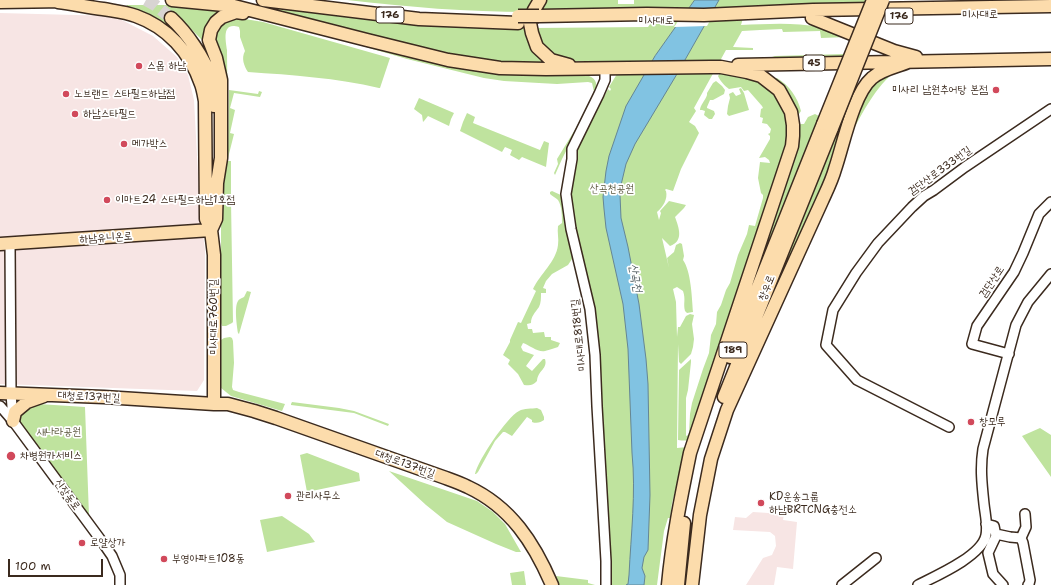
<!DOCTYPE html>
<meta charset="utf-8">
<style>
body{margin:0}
#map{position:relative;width:1051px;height:585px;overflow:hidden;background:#fff;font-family:"Shantell Sans",sans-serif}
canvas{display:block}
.scale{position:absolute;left:8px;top:559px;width:95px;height:18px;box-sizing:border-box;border:2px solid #3b2a1e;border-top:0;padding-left:5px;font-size:12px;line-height:14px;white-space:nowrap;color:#3b2a1e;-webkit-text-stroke:3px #fff;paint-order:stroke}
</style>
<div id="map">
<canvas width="1051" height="585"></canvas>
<div class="scale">100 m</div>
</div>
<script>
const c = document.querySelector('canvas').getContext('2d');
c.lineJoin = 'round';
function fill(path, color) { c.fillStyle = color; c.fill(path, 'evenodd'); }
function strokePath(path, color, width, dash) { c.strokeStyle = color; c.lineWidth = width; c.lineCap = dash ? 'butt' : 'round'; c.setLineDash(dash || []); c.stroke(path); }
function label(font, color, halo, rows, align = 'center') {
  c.font = font + ' "Shantell Sans","Poor Story",sans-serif'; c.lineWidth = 3.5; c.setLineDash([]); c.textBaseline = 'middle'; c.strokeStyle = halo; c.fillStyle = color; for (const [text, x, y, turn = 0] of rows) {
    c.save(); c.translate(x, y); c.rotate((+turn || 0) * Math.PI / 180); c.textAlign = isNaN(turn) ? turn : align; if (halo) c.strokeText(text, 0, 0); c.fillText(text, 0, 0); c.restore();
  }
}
fill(new Path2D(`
 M 0,13 L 114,16 L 153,36 L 177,57 L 188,75 L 194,100 L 200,211 L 205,250 L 204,380 L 197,391 L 0,384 Z
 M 753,512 L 784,514 L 783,520 L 797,522 L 793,569 L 777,567 L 774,585 L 746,585 L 763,558 L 772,555 L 776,546 L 775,536 L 770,532 L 733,530 L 735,517 L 746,518 Z`), '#f7e5e4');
fill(new Path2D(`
 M 347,0 L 535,0 L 528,12 C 468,12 407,7 347,0 Z
 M 543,0 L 618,0 L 618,4 L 634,4 L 634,0 L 866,0 L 864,5 L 746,8 L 741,25 C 766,24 794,22 819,27 C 829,29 839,34 848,37 L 821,38 L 820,31 L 783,32 L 782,29 L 760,30 L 742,31 L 733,47 L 753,48 L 753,50 L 726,50 L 694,108 L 696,111 L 689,122 L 695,126 L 699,133 L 681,169 L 673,191 L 666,189 L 665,190 L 666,191 C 668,199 663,207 657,212 L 659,220 L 661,213 L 660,211 L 669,201 L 686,205 L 684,208 L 675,217 C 679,228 684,241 670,246 L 662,238 L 669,268 L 667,258 L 674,252 L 676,245 L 680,243 L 682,244 L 684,256 L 683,260 C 691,271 692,298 693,312 L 687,313 L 685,311 C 683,303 686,300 683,291 L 677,287 L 673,289 L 676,302 L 677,337 L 678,327 L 680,327 L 686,316 L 690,314 L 694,315 L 692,324 L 694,339 L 693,347 L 691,354 L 681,364 L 679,362 L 678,344 L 677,448 L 687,447 L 672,503 L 670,518 L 668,518 L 664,531 L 657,585 L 608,585 L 601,417 L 580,260 L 568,189 L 577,148 L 582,138 L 608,89 L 610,91 L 611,89 L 609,87 L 617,74 L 619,74 L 616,64 L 604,61 L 568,61 L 548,55 L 534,28 L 648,27 L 660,10 L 536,12 Z
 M 239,3 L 326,13 L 515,28 L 528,28 L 549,65 L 522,65 L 465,57 Z
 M 127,5 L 176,5 L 225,9 L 211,22 L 216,70 L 199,48 L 205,43 L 192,30 L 174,15 L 182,35 L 204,75 L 134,9 L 126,7 Z
 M 227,16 L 263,22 L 390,58 L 380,88 L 379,88 C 337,78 292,75 248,72 C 244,66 241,58 245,51 L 240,37 L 240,31 L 239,27 C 221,21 226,41 227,50 L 228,155 L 229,90 L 258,94 L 259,91 L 262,92 L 260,97 L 234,93 L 230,108 L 235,110 L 230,133 L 234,134 L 228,158 L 228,161 L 231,161 L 231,201 L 233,322 L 232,323 L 226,326 L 222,326 L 221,323 L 221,214 L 213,42 L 217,25 Z
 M 262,17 L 526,75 L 548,76 L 589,76 C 597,79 597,85 596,92 L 562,159 L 555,175 L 554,173 L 558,164 L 557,159 L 576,128 L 594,92 L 592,83 L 588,82 L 557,84 L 539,83 L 504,81 L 484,78 L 407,59 Z
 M 844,54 L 842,60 L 740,59 L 772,57 L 775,56 Z
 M 897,70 C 875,87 863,112 850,136 L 849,135 L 870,84 Z
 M 720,73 L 763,80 L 786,106 L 788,143 L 690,441 C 686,440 683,441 678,440 L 679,370 L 691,359 L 691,362 L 688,390 L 686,398 L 686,436 L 688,435 L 689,433 L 690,414 L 692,403 L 703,369 L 709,353 L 711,335 L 716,324 L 717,312 L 721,305 L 726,290 L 730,283 L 738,255 L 747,234 L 749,225 L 755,226 L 763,198 L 763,195 L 761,193 L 758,178 L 760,162 L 770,163 L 769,160 L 765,157 L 759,158 L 770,139 L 770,136 L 768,134 L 770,133 L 771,129 L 767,124 L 762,123 L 763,118 L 760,117 L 761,109 L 763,108 L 762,106 L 748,90 L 744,91 L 741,87 L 729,89 C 725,86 720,81 718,76 Z
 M 777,78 C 789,85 798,98 801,111 L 799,114 L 795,117 L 774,79 Z
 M 716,81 L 722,86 L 725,90 L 724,94 L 713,100 L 710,100 L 707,107 L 707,108 L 714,111 L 715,114 L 712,119 L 709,119 L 704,115 L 705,111 L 702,110 L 700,110 C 700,105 705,101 707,95 L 707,93 L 713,83 Z
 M 741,88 L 744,93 L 749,110 L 729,116 L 727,114 L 728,106 L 730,98 L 729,94 L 733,92 L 736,96 L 741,94 L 739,89 Z
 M 419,98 L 454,113 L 451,119 L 449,126 L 428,116 L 424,121 L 423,122 L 422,115 L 414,109 Z
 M 467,113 L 475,117 L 473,123 L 540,150 L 544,141 L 549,143 L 546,167 L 522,157 L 519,160 L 510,155 L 512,150 L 505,147 L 502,152 L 460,131 L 463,122 Z
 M 815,114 L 819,116 L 808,148 L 743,312 L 796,127 L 801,124 L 804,124 L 808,117 Z
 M 841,124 L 844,125 L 831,169 L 739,369 L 834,136 L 836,136 Z
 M 552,191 L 563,196 L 574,256 L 568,265 L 552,274 L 546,281 L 543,288 L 546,289 L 546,293 L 541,293 C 541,298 541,303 539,307 C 535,313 531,316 531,323 L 527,324 L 528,329 L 532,329 L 533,333 L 544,332 L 545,337 L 551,337 L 551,340 L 560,343 L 558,347 C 554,348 550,350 545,351 C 539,353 529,345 523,343 L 521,347 L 523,351 L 534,355 L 526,366 L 532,371 L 543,359 L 545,359 C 548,369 538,370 537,381 C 533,385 531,386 524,385 L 518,374 L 508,364 L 510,360 L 503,355 L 510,342 L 510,340 L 518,322 L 521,323 L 536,291 L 533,289 C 540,274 556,262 558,245 C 559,239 557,232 558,226 L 562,223 C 562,217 562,206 558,200 C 556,198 552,196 550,194 L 550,192 Z
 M 247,291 L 251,292 L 239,334 L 238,333 C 237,326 234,307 238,301 C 240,298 241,299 244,297 Z
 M 230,337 L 232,338 L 233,341 L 234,363 L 232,387 L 233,390 L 239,392 L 285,404 L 282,411 L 231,396 L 221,388 L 221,340 L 224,338 Z
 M 292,402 L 339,408 L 354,411 L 389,424 L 388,426 L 354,413 L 291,405 L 291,404 Z
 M 23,403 L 85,407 L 89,516 L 17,420 Z
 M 537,408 L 541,410 L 544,417 L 544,420 C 541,422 537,424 532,422 L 532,420 L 527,417 L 512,436 L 505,432 L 503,432 L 495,441 L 478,472 L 476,474 L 475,474 C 478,460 507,417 519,411 C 524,408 532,409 537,408 Z
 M 1040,428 L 1051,435 L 1051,477 L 1022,436 Z
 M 307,453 L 359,473 L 360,481 L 307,492 L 300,455 Z
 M 389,471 L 477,501 L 493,512 L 505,524 L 521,552 L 516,552 L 496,544 L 447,522 L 426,505 Z
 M 282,516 L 309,534 L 315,542 L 267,552 L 260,520 Z
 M 524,571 L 526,585 L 512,585 L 510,573 Z
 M 556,576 L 588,580 L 588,583 L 595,585 L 559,585 Z`), '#bfe39e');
const water = new Path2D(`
 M 695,0 L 719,0 L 677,74 L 635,144 L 626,164 L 621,185 L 620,195 L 621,218 L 628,247 L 639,304 L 646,359 L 648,384 L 650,495 L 648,550 L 644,557 L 642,568 L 645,576 L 644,585 L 626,585 L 628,584 L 629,575 C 631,534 636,493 632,453 L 628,349 L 623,304 L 606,228 L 604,209 L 603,197 L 606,171 L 609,156 L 626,106 L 655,56 Z`);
fill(water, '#81c3e2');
strokePath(water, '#658694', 1);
fill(new Path2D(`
 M 686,10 L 716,10 L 707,26 L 674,27 Z`), '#fff');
strokePath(new Path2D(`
 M 146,0 L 155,5 L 171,18`), '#d8d4d2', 12, [12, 6]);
const minor = new Path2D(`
 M 605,69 L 605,80 L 599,94 L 572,149 L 572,159 L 566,194 L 571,229 L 590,309 L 595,355 L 597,406 L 606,561 L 606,585
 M 10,244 L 11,393 L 13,421 L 103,543 L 112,556 L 120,575 L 120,585
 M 1009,354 L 972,344 L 977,326 L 1014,272 L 1023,253 L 1039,214 L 1051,202
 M 0,406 L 13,421
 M 949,427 L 857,380 L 826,345 L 833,310 L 856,273 L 878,243 L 912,207 L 924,196 L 934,190 L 965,167 L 1051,109
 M 986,524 L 994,526 L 996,536 L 988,553 L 993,574 L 1003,585
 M 996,534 L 1010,537 L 1021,538 L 1023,543 L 1030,580 L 1029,584 L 1028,585
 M 1021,538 L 1026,527 L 1025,514
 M 842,585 L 876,558
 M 918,585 C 936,576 982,556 986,535 C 988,525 985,514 984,504 C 982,485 980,468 983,449 L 1016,325 L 1028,302 L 1051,274`);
const major = new Path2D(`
 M 172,0 L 234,6 L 367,40 L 448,60 L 500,68 L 546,69 L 711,67 L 721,67 L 747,72 L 761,76 L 779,90 L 784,99 L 791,112 L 793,125 L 793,136 L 792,146 L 690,453 C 681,497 672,541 668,585
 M 263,0 L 419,19 L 518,23
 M 540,0 L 534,10 L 530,23 L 532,33 L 537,47 L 551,60 L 569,65
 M 0,2 L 65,1
 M 58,2 C 73,4 88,7 103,9 C 114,11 125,12 136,16 C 167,27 190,52 201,84 C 203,89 204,96 205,101 L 206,219 L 211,230 L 214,255 L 214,404
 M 539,16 L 647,14 L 704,15 L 813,10 L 1051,6
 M 171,18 C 187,33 204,57 211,78 C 213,87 213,97 214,106
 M 812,18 L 894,51 L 916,57
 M 738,65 L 1051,59
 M 211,230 L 216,219 L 217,183 L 221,158 L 221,80 L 216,58 L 209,40 L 211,30 L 216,22 L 222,17 L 236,12 L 243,13
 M 0,244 L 211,230
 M 730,357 L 823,124
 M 0,393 L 104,397 L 214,404 L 228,404 L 254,411 L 276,418 L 443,477 C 451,480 460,483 468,487 C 511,507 534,543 552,585
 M 724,397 L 832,128
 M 13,421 L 15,412 L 27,402 L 44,396
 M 678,585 L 684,523
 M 692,585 L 700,515 L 711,459 L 727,410 L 822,201 C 827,190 832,180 835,169 C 843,146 853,94 872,78 C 882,69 896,67 908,62`);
strokePath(minor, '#3b2a1e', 12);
strokePath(major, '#3b2a1e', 15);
strokePath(minor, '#fff', 9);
strokePath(major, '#fcdcac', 12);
const majorBridge = new Path2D(`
 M 518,16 L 539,16
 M 823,124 L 873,0
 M 832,128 L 883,0`);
strokePath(majorBridge, '#3b2a1e', 15, []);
strokePath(majorBridge, '#fcdcac', 12);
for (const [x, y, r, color] of [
 [139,66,4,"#d1495b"],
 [996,90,4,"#d1495b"],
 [66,94,4,"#d1495b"],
 [75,114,4,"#d1495b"],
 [124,144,4,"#d1495b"],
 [107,200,4,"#d1495b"],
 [971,422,4,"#d1495b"],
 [11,456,5,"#d1495b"],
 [288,496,4,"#d1495b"],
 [761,503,4,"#d1495b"],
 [82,543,4,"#d1495b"],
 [164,559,4,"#d1495b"]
]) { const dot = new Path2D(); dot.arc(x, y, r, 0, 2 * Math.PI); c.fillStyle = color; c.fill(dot); strokePath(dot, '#fff', 1.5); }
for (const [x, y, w] of [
 [390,15,28],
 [899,16,28],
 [814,63,22],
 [733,350,28]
]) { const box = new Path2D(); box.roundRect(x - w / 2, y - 8, w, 16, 3); c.fillStyle = '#fff'; c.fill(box); strokePath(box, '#3b2a1e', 1); }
label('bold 10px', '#3b2a1e', null, [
 ["176",390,15],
 ["176",899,16],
 ["45",814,63],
 ["189",733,350]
]);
label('11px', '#3b2a1e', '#fff', [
 ["미사대로",980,15,-1],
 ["미사대로",656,21],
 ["검단산로333번길",940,171,-36],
 ["하남유니온로",106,238,-4],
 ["검단산로",992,282,-56],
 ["창우로",767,288,-68],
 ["미사대로760번길",214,317,-90],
 ["미사대로818번길",579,335,-96],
 ["대청로137번길",89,397,3],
 ["대청로137번길",405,464,20],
 ["신장동로",67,495,54]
]);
label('11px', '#3b2a1e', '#fff', [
 ["스몹 하남",147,66],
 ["미사리 남원추어탕 본점",988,90,"right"],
 ["노브랜드 스타필드하남점",74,94],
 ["하남스타필드",83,114],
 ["메가박스",132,144],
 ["이마트24 스타필드하남1호점",115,200],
 ["창모루",979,422],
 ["차병원카서비스",20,456],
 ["관리사무소",296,496],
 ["KD운송그룹",769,497],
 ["하남BRTCNG충전소",769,510],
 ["로얄상가",90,543],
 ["부영아파트108동",172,559]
], 'left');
label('11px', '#5c583e', '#fff', [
 ["산곡천공원",612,189],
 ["새나라공원",59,432]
]);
label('italic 12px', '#546063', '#fff', [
 ["산곡천",635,278,79]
]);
</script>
